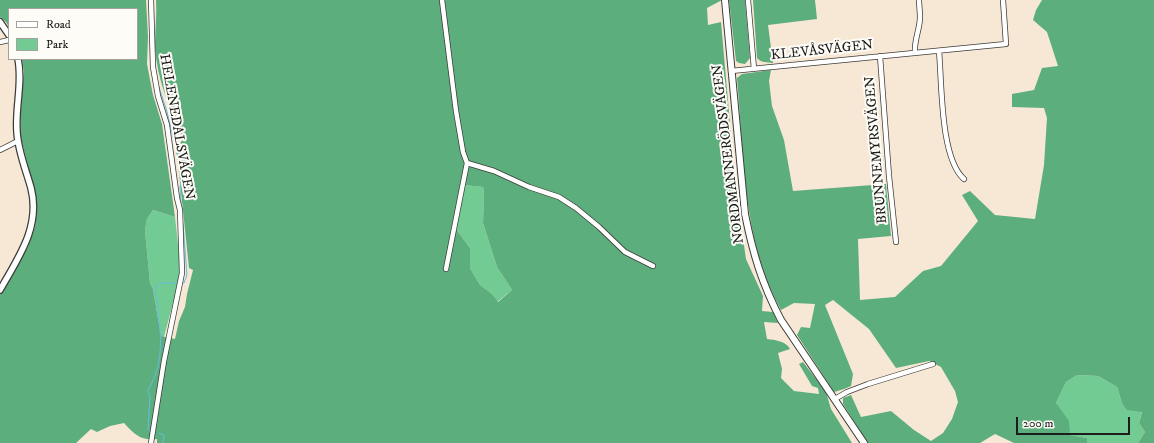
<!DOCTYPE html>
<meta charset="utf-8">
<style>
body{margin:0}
#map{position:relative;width:1154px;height:443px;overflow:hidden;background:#f7e8d5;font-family:"IM FELL DW Pica",serif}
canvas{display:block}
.legend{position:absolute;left:8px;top:8px;width:130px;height:52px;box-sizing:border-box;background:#fdfcf7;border:1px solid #a3a29f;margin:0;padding:5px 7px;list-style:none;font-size:12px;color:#1c1c1c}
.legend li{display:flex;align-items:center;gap:8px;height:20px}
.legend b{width:20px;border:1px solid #a3a29f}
.scale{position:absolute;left:1016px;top:417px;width:114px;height:18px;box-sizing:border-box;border:2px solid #1c1c1c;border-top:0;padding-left:5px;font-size:12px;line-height:14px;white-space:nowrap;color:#1c1c1c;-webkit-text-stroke:3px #fdfcf7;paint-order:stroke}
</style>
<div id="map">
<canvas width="1154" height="443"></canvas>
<ul class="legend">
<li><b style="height:5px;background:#fff"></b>Road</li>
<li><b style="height:11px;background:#71cb92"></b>Park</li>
</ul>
<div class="scale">200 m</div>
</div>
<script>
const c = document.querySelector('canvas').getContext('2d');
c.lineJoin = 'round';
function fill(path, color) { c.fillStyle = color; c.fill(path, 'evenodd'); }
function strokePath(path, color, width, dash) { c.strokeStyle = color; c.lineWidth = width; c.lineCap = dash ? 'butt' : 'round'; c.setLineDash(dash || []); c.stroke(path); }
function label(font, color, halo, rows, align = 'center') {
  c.font = font + ' "IM FELL DW Pica",serif'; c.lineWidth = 4; c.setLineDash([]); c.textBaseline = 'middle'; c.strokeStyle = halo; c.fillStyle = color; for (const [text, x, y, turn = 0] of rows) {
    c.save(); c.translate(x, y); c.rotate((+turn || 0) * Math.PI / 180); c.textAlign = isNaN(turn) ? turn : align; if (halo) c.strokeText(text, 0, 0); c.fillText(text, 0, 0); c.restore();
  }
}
fill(new Path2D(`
 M 464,185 L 483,187 L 484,193 L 483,223 L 497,267 L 512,290 L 497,302 L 491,293 L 480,285 L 470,268 L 470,248 L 456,229 Z
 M 153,210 L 175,217 L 179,253 L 179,280 L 164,337 L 161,336 L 153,289 L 150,283 L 145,230 L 147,219 Z
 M 1077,375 L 1098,376 L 1117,387 L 1122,403 L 1142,411 L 1139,423 L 1145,432 L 1138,443 L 1087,443 L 1087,438 L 1069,435 L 1056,403 L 1066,382 Z`), '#71cb92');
fill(new Path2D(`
 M 0,0 L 146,0 L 148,37 L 147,64 L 153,95 L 162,124 L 175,217 L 153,210 L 147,219 L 145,230 L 150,283 L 153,289 L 161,336 L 175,339 L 179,321 L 185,307 L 187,294 L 193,270 L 189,268 L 178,163 L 176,149 L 183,139 C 170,109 157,80 155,47 C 155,31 157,16 156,0 L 722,0 L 707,8 L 708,25 L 721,22 L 736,191 L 746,259 L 763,296 L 762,311 L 773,312 L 778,323 L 764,322 L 767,339 C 775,340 786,341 790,349 L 778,353 L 782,369 L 781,378 L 794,391 L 819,394 L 818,388 L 812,386 L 799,364 L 803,362 L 826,392 L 831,409 L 852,443 L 157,443 L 157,439 C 141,441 135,435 124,423 L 110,426 L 97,432 L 91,429 L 76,443 L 0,443 L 0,295 L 28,247 L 35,227 L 37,210 L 34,191 L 21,138 L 20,117 L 24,71 L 22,59 L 137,59 L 137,9 L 9,9 L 9,27 L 6,22 L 0,17 ZM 464,185 L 483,187 L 484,193 L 483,223 L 497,267 L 512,290 L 498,302 L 491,293 L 480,285 L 470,268 L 470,248 L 456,229 Z
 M 729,0 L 745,0 L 750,58 L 745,64 L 739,63 L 736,61 Z
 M 753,0 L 815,0 L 817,19 L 768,25 L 773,63 C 767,62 761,63 757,58 Z
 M 1042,0 L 1154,0 L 1154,443 L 1138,443 L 1145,432 L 1139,423 L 1142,412 L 1127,410 L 1122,403 L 1117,387 L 1098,376 L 1077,375 L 1066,382 L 1056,403 L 1069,421 L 1070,435 L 1087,438 L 1087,443 L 1014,443 L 995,434 L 980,443 L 868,443 L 843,404 L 843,398 L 851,395 L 861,417 L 891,411 L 914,430 L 931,441 L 943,433 L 952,419 L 958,402 L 955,391 L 941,367 L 929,361 L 896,368 L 869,329 L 833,300 L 825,305 L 853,374 L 851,386 L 844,389 L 834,392 L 797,335 L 801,327 L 810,328 L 815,304 L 794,303 L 781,310 C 742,240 744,156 737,78 L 742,74 L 771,70 L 769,81 L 772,106 L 784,140 L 793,191 L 886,184 L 891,236 L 858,239 L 860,300 L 895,297 L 923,271 L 941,266 L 978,221 L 962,195 L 970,191 L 995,215 L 1035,219 L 1044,165 L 1047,118 L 1044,108 L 1012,107 L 1012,94 L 1034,90 L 1042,68 L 1058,66 L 1047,32 L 1033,20 L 1036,10 Z`), '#5caf7c');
strokePath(new Path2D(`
 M 153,0 L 154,21
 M 158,84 L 167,112 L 183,177 L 180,187 L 181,203
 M 181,283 L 184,283 L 187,275 L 183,224
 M 150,431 L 148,429 L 150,398 L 148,390 C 168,357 159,323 155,287 L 162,283 L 178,283
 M 159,433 L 164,435 L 163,443`), '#65bbe1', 1);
const minor = new Path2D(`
 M 151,0 L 153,67 L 158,96 L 167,125 L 177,198 L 180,210 L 182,273 L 164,361 L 151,443
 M 442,0 L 456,111 L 463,152 L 467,163 L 446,269
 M 748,0 L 754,69
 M 0,42 L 9,40
 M 939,51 C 942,83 940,158 964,179
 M 915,52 C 914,40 920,29 920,17 C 920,11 919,5 919,0
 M 880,56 L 889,176 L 896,242
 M 731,71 L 1006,44 L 1003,0
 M 0,150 L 18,141
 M 467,163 L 494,171 L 529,187 L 559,197 L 576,208 L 599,227 L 625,252 L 653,266
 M 835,399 L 847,392 L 868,384 L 933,364`);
const tertiary = new Path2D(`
 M 0,22 L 9,35
 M 0,290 C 18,258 41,227 31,188 C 26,170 18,151 17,132 C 15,107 23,83 18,59`);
const secondary = new Path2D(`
 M 725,0 L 745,214 C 753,254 762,284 781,320 L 864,443`);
strokePath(minor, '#3d3b38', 6);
strokePath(tertiary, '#3d3b38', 8);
strokePath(secondary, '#3d3b38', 8);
strokePath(minor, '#fff', 4.5);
strokePath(tertiary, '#fff', 5.5);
strokePath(secondary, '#fff', 6);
label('14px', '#1c1c1c', '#fdfcf7', [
 ["KLEVÅSVÄGEN",822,51,-6],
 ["HELENEDALSVÄGEN",176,127,80],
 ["BRUNNEMYRSVÄGEN",877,150,-95],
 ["NORDMANNERÖDSVÄGEN",729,154,-97]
]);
</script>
